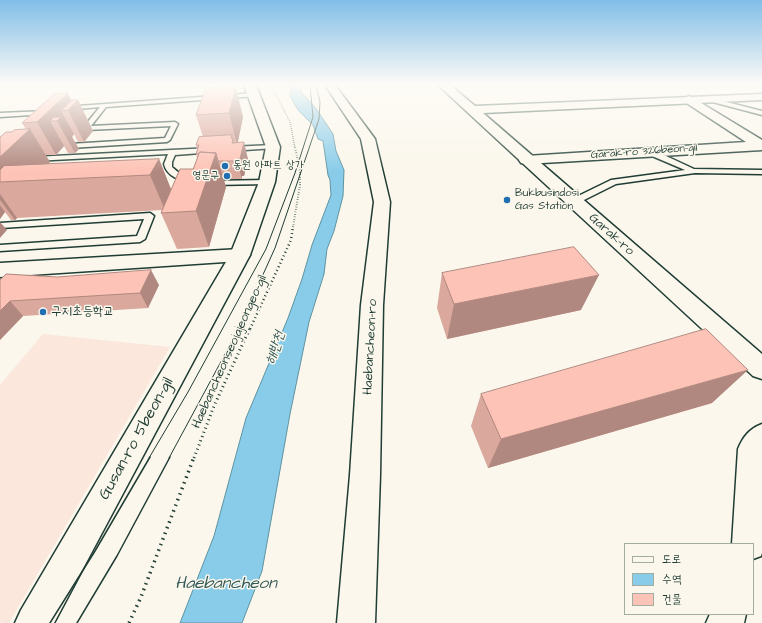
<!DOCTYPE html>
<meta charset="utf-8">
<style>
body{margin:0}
#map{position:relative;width:762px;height:623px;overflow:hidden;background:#fbf7ec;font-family:"Architects Daughter","Poor Story",sans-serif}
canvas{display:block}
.legend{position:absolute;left:624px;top:543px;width:130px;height:72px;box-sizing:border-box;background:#fbf7ec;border:1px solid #a3ada2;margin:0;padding:5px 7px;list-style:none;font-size:12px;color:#1f3d34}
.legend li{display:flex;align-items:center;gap:8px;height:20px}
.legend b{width:20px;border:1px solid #a3ada2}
</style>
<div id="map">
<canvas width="762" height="623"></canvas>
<ul class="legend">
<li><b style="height:5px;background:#fbf7ec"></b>도로</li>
<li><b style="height:11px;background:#88cce9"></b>수역</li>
<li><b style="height:11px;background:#fdc3b6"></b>건물</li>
</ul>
</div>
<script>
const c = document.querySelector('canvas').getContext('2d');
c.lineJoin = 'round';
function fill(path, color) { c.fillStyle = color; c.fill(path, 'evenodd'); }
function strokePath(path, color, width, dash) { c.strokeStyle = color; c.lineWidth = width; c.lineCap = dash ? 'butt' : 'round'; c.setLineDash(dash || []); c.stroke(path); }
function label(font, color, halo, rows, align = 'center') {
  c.font = font + ' "Architects Daughter","Poor Story",sans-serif'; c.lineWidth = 3; c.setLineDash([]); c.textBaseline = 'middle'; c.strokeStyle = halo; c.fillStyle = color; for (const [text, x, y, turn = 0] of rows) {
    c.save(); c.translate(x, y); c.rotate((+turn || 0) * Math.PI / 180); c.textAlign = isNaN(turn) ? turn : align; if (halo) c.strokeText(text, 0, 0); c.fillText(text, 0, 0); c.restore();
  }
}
fill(new Path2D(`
 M 43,334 L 170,347 L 9,623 L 3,623 L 0,622 L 0,385 Z`), '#fce7dc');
const water = new Path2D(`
 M 288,85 L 302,85 L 301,92 L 315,107 L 333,134 L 336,151 L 344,170 L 343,196 L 334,231 L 327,249 L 324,274 L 309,322 L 290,414 L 262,571 L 242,623 L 180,623 L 214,536 L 246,418 L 288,318 L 302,279 L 312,245 L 331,195 L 330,180 L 328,175 L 323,141 L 318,139 L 313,125 L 298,110 L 290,96 L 291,89 Z`);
fill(water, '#88cce9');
strokePath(water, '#5e93a1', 1);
const lane = new Path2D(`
 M 255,93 L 257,94 L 257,96 L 106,107 L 91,126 L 175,122 L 178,124 L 170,140 L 167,142 L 70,148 L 67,146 L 70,144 L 165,138 L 171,126 L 87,130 L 83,133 L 80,131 L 100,107 L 66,110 L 63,108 L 64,107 Z
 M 707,97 L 762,111 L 762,115 L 705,100 L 704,99 Z
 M 46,111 L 48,112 L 48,114 L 0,117 L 0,113 Z
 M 273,145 L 277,147 L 275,148 L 230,151 L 226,149 L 230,147 Z
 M 211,148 L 214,148 L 214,152 L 175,155 L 172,162 L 172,167 L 179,173 L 194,178 L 195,180 L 191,182 C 180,180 167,177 164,164 L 168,154 L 34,161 L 30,159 L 34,157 Z
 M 645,149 L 651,149 L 694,169 L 762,170 L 762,174 L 695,173 L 616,184 L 576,204 L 570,204 L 569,202 L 570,200 L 611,180 L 685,170 L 645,153 Z
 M 267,180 L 270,180 L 270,184 L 210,185 L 206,183 L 210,181 Z
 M 150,213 L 154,216 L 145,239 L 140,242 L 0,251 L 0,245 L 137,236 L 144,219 L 1,228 L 0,223 Z`);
const street = new Path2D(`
 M 689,96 L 693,98 L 762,140 L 762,150 L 526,164 L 521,163 L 519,160 L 521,157 L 526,156 L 746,142 L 685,102 L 683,100 L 685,98 Z
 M 240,249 L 247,251 L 250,255 L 247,259 L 240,261 L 0,277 L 0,263 Z
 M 762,424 L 762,553 L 761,556 L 753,559 L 753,544 L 732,544 L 738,449 C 743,437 749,429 762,424 Z
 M 710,614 L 746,614 L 744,623 L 706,623 Z`);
const secondary = new Path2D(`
 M 244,85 L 256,85 L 280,147 L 275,182 L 250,255 L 54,623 L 15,623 L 21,610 L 230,255 L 259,182 L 266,147 Z
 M 325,85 L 335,85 L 375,139 L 390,202 L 383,305 L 380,475 L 375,623 L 337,623 L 350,475 L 361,305 L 374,202 L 361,139 Z
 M 438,85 L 450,85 L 475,106 L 762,94 L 762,100 L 483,113 L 762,354 L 762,379 L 753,376 Z`);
strokePath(lane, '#1f3d34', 3);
strokePath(street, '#1f3d34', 3);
strokePath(secondary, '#1f3d34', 3);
strokePath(new Path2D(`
 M 271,85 L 290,122 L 295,148`), '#1f3d34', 1.5, [0.5, 1.5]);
strokePath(new Path2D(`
 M 293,227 L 300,185 L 300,171 L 295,147`), '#1f3d34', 2, [0.5, 2]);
strokePath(new Path2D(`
 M 250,329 L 291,240 L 293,226`), '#1f3d34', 2.5, [1, 3]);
strokePath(new Path2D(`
 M 194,458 L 214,406 L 250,328`), '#1f3d34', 3, [1, 3.5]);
strokePath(new Path2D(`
 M 129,623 L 141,597 L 194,457`), '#1f3d34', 3.5, [1.5, 4.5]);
fill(lane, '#fbf7ec');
fill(street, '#fbf7ec');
fill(secondary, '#fbf7ec');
strokePath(new Path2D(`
 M 149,458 L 188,392 L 266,249 L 295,173 L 313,117 L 310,85
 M 169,458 L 238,330 L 275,248 L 319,119 L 320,102 L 316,85`), '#1f3d34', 1);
strokePath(new Path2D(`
 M 50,623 L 95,551 L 150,457
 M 77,623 L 117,556 L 170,457`), '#1f3d34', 1.5);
fill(new Path2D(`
 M 206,88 L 243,117 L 238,142 L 248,159 L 244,176 L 242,176 L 242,179 L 223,179 L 226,187 L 209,247 L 177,249 L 161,213 L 162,210 L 17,218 L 15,220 L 11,220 L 5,212 L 0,219 L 0,137 L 12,132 L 26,129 L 22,123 L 72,101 L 78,100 L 93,131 L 84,142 L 78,142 L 74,134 L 72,137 L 79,149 L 75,153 L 68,153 L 64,146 L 56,155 L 45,155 L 50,162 L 48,164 L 159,159 L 171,190 L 193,169 L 197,158 L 196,154 L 197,150 L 196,145 L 203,137 L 196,115 Z
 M 442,273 L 581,310 L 447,339 L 437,308 Z
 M 0,280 L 159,285 L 148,308 L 23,316 L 0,340 Z
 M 481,394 L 712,403 L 488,468 L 471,426 Z`), '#daa89d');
fill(new Path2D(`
 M 236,87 L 243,117 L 237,145 L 229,113 Z
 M 68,93 L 73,104 L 78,100 L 93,131 L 84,142 L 68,110 L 61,111 L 74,134 L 72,137 L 79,149 L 75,153 L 57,121 L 50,121 L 64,146 L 56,155 L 37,122 Z
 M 30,129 L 50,162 L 33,180 L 0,182 L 0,157 Z
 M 244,142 L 248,159 L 244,176 L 242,176 L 242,179 L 237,161 Z
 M 216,153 L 226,187 L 209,247 L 196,211 Z
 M 159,159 L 173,194 L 165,210 L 150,175 Z
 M 0,194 L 17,218 L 15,220 L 0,200 Z
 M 0,205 L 5,212 L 0,219 Z
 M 0,222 L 7,230 L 0,238 Z
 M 151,270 L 159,285 L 148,308 L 140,293 Z
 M 599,275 L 581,310 L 447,339 L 454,304 Z
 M 10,301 L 23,316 L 0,340 L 0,311 Z
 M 748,370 L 712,403 L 488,468 L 501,439 Z`), '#b1887f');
const building = new Path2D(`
 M 236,87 L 229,113 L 196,115 L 206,88 Z
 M 68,93 L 37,122 L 22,123 L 54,94 Z
 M 72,100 L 78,100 L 68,110 L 61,111 Z
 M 54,117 L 61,117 L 57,121 L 50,121 Z
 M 30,129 L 0,157 L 0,137 L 6,132 L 12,132 L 14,130 Z
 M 232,135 L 231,138 L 233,138 L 232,143 L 244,142 L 240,159 L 238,159 L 237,161 L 218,161 L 216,153 L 200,152 L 199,153 L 196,154 L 199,145 L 196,145 L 199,137 Z
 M 200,152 L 216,153 L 196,211 L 161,213 L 180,169 L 193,169 Z
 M 159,159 L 150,175 L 0,182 L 0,170 L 4,166 Z
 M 574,247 L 599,275 L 454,304 L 442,273 Z
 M 151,270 L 140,293 L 10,301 L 0,311 L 0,280 L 6,274 L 57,277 Z
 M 706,329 L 748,370 L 501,439 L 481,394 Z`);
fill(building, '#fdc3b6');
strokePath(building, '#b1887f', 1);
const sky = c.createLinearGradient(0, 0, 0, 172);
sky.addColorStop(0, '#81bee8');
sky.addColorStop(0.49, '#fdfbf6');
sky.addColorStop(1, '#fdfbf600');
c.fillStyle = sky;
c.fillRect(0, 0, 762, 172);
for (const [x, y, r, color] of [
 [225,166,4,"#1f6fb2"],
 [227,176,4,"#1f6fb2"],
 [507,200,4,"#1f6fb2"],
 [43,312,4,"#1f6fb2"]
]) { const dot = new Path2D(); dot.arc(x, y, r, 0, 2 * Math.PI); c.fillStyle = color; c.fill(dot); strokePath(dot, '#fbf7ec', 1.5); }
label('11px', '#1f3d34', '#fbf7ec', [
 ["Garak-ro 326beon-gil",644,152,-4]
]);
label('11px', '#1f3d34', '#fbf7ec', [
 ["동원 아파트 상가",233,166],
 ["영문구",219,176,"right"],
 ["Bukbusindosi",515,194],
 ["Gas Station",515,207]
], 'left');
label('13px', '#1f3d34', '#fbf7ec', [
 ["Garak-ro",611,235,42],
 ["Haebancheon-ro",371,347,-87],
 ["Haebancheonseojajeongeo-gil",230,352,-66]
]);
label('13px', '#1f3d34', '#fbf7ec', [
 ["구지초등학교",51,312]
], 'left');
label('italic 14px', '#345a58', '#fbf7ec', [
 ["해반천",276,348,-72]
]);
label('16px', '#1f3d34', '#fbf7ec', [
 ["Gusan-ro 5beon-gil",137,439,-61]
]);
label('italic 17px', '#345a58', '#fbf7ec', [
 ["Haebancheon",226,584]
]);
</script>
